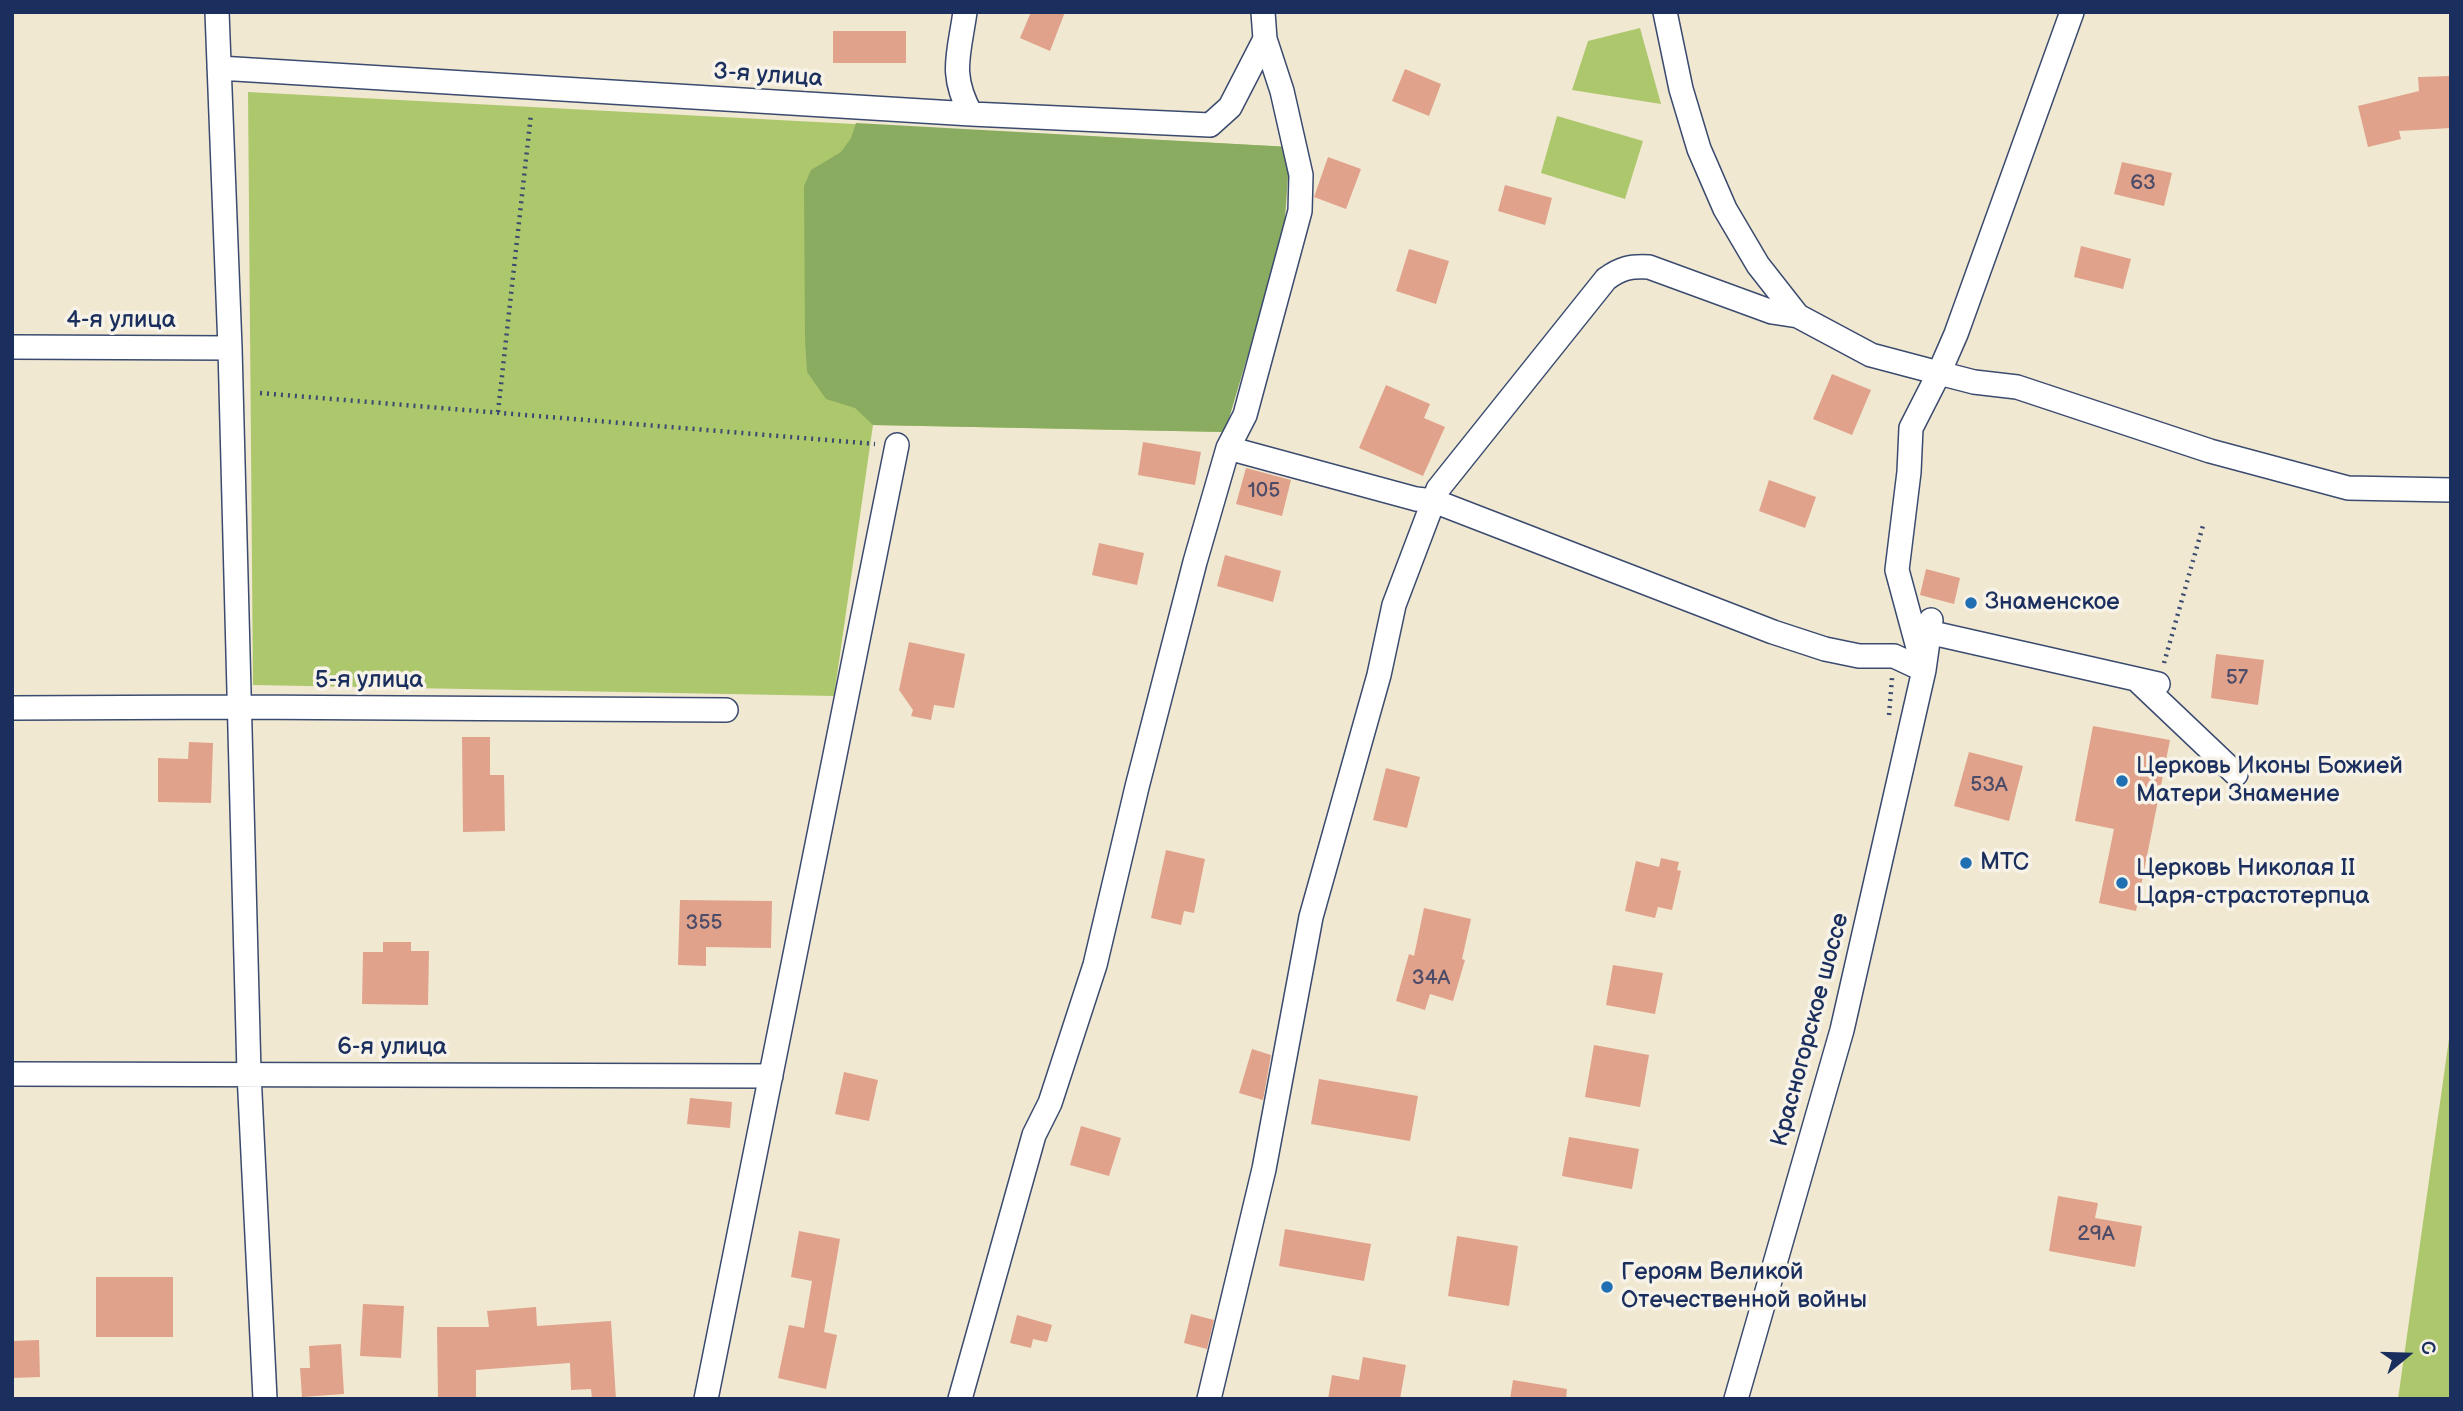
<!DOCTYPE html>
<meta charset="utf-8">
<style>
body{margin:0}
#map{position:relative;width:2463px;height:1411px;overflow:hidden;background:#f1e8d1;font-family:"Balsamiq Sans",sans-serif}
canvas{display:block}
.frame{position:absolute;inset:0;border:14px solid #1b2f5e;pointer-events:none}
.north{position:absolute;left:2372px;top:1320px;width:70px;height:70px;-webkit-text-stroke:5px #f7f3e8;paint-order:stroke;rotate:71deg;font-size:19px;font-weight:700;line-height:28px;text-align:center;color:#1b2f5e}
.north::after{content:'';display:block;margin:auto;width:24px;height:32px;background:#1b2f5e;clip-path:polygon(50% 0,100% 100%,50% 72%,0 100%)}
</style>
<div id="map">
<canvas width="2463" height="1411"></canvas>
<div class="frame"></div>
<div class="north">С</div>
</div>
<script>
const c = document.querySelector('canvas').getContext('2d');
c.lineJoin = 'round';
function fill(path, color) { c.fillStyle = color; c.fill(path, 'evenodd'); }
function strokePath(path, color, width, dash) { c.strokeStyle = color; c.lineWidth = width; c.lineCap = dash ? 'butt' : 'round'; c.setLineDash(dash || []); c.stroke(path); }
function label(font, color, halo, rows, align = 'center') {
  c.font = font + ' "Balsamiq Sans",sans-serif'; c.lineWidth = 7; c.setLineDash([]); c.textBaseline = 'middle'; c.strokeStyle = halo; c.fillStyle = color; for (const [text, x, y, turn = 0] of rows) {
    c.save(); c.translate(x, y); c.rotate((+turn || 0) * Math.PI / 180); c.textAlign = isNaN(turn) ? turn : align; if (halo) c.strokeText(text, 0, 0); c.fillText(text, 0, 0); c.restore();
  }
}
fill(new Path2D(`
 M 1640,28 L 1661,104 L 1572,90 L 1588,41 Z
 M 248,92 L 1290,147 L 1225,432 L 873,425 L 834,696 L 253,685 Z
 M 1557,116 L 1643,141 L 1625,199 L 1541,173 Z
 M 2451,1025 L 2451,1399 L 2398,1399 Z`), '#adc76d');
fill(new Path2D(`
 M 856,123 L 1290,147 L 1284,233 L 1225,432 L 873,425 L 855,408 L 826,399 L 807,372 L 805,339 L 804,186 L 811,170 L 841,152 L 851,138 Z`), '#8aac60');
fill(new Path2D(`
 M 1031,12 L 1065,12 L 1050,51 L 1020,38 Z
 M 833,31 L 906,31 L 906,63 L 833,63 Z
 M 1405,69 L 1441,84 L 1429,116 L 1392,101 Z
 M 2451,76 L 2451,128 L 2399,131 L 2401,139 L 2368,147 L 2358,106 L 2419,91 L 2418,77 Z
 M 1328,157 L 1361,169 L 1346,209 L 1314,197 Z
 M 2122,162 L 2172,173 L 2164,206 L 2114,194 Z
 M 1505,185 L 1552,198 L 1545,225 L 1498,211 Z
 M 2081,246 L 2131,259 L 2123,289 L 2074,277 Z
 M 1409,249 L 1449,261 L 1436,304 L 1396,291 Z
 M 1832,374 L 1871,390 L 1852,435 L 1813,419 Z
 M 1386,385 L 1430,404 L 1424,418 L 1445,427 L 1423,476 L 1359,448 Z
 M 1143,442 L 1201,452 L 1195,485 L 1138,475 Z
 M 1246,468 L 1291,480 L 1282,516 L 1236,504 Z
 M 1769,480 L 1816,497 L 1805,528 L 1759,511 Z
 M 1099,543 L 1144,553 L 1137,585 L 1092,575 Z
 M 1225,555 L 1281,571 L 1273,602 L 1217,586 Z
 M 1926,569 L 1960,578 L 1954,604 L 1920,595 Z
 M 909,642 L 965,654 L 954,708 L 934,705 L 931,720 L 911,716 L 913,710 L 899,690 Z
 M 2216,654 L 2264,660 L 2258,705 L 2211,698 Z
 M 2093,726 L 2170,740 L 2136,911 L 2099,903 L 2114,829 L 2075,821 Z
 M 462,737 L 490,737 L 490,775 L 504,775 L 505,831 L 463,832 Z
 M 189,742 L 213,743 L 211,803 L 158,802 L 158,758 L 188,759 Z
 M 1969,752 L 2023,766 L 2009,821 L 1954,806 Z
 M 1386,768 L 1420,777 L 1407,828 L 1373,820 Z
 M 1166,850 L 1205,859 L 1194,913 L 1184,911 L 1181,925 L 1151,918 Z
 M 1661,858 L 1679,862 L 1677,870 L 1681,871 L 1672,910 L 1658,907 L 1655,918 L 1625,911 L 1636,861 L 1659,867 Z
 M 680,900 L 772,901 L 771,948 L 706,947 L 706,966 L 678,965 Z
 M 1424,908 L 1471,919 L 1462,959 L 1465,960 L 1453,1001 L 1430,994 L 1425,1010 L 1396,1001 L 1409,954 L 1414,956 Z
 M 383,942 L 411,942 L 411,951 L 429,951 L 428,1005 L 362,1004 L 363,952 L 383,952 Z
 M 1613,965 L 1663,973 L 1655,1014 L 1606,1005 Z
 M 1594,1045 L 1649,1055 L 1640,1107 L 1585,1097 Z
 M 1252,1049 L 1271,1055 L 1263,1100 L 1239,1093 Z
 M 844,1072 L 878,1080 L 869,1121 L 835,1114 Z
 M 1319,1079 L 1418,1096 L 1410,1141 L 1311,1124 Z
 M 690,1098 L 732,1102 L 730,1128 L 687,1124 Z
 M 1081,1126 L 1121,1138 L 1109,1176 L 1070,1165 Z
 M 1569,1137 L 1639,1149 L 1632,1189 L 1562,1176 Z
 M 2058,1196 L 2098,1203 L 2095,1218 L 2142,1226 L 2135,1267 L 2049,1251 Z
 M 1285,1229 L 1371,1244 L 1364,1281 L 1279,1266 Z
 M 799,1231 L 840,1239 L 824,1332 L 837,1335 L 826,1389 L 778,1378 L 789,1325 L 804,1328 L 812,1281 L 791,1277 Z
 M 1457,1236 L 1518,1246 L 1509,1306 L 1448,1296 Z
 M 96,1277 L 173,1277 L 173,1337 L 96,1337 Z
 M 363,1304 L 404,1306 L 401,1358 L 360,1356 Z
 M 536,1307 L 537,1326 L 611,1321 L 616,1399 L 592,1399 L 591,1389 L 571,1390 L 570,1363 L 476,1370 L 476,1399 L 438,1399 L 437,1327 L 489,1327 L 487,1311 Z
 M 1191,1314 L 1214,1320 L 1207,1349 L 1184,1343 Z
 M 1017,1315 L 1052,1325 L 1047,1342 L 1033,1339 L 1031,1348 L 1010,1343 Z
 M 39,1340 L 40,1377 L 12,1378 L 12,1341 Z
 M 341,1344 L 344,1394 L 302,1397 L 300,1368 L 310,1368 L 309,1346 Z
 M 1363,1357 L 1406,1365 L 1400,1399 L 1328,1399 L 1332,1375 L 1359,1380 Z
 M 1513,1380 L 1567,1389 L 1566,1399 L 1510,1399 Z`), '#e0a28b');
const minor = new Path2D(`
 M 217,12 L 230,348 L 249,1073 L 265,1399
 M 965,12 C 959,55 949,74 971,114
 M 1665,12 L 1681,89 L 1699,149 L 1725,209 L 1758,265 L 1798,316 L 1871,355 L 1939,373 L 1956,334 L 2072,12
 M 219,68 L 971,114 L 1210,125 L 1230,107 L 1265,39
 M 12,347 L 230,348
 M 1228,448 L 1416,499 L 1434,501 L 1773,632 L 1825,649 L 1859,656 L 1894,656 L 1924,670
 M 1928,632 L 2158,684
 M 1924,670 L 1897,570 L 1909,472 L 1911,428 L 1939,373 L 1974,382 L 2017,387 L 2210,451 L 2348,488 L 2451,490
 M 2137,680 L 2236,774
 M 12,708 L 238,707 L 726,710
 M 12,1074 L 771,1076
 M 706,1399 L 897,445
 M 960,1399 L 1034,1135 L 1050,1103 L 1095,965 L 1137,787 L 1195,562 L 1228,448 L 1245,415 L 1300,211 L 1301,175 L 1282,91 L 1265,39 L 1263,12
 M 1209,1399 L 1264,1169 L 1311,917 L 1379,675 L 1394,605 L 1438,489 L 1606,279 C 1621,268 1630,266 1649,267 L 1772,312 L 1798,316
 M 1736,1399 L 1842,1030 L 1924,670 L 1931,620`);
strokePath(minor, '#3b4b6f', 26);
strokePath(new Path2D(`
 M 260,393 L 875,444
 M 498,412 L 531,114
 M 2164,663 L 2204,522
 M 1889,715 L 1892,678`), '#3b4b6f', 4.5, [2, 5]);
strokePath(minor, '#fff', 23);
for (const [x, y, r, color] of [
 [1971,603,7,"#1f6fb2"],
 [2122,781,7,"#1f6fb2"],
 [1966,863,7,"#1f6fb2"],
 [2122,883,7,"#1f6fb2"],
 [1607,1287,7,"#1f6fb2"]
]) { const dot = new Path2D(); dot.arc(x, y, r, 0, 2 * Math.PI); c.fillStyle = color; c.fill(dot); strokePath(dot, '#f7f3e8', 2.5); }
label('21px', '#4c4c69', null, [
 ["63",2143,184],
 ["105",1264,492],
 ["57",2237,679],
 ["53А",1989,786],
 ["355",704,924],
 ["34А",1431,979],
 ["29А",2096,1235]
]);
label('24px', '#1b2f5e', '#f7f3e8', [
 ["3-я улица",768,76,4],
 ["4-я улица",121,321],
 ["5-я улица",369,681],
 ["Красногорское шоссе",1811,1030,-75],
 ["6-я улица",392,1048]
]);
label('24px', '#1b2f5e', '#f7f3e8', [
 ["Знаменское",1985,603],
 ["Церковь Иконы Божией",2136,767],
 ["Матери Знамение",2136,795],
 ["МТС",1980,863],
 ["Церковь Николая II",2136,869],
 ["Царя-страстотерпца",2136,897],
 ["Героям Великой",1621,1273],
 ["Отечественной войны",1621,1301]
], 'left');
</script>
